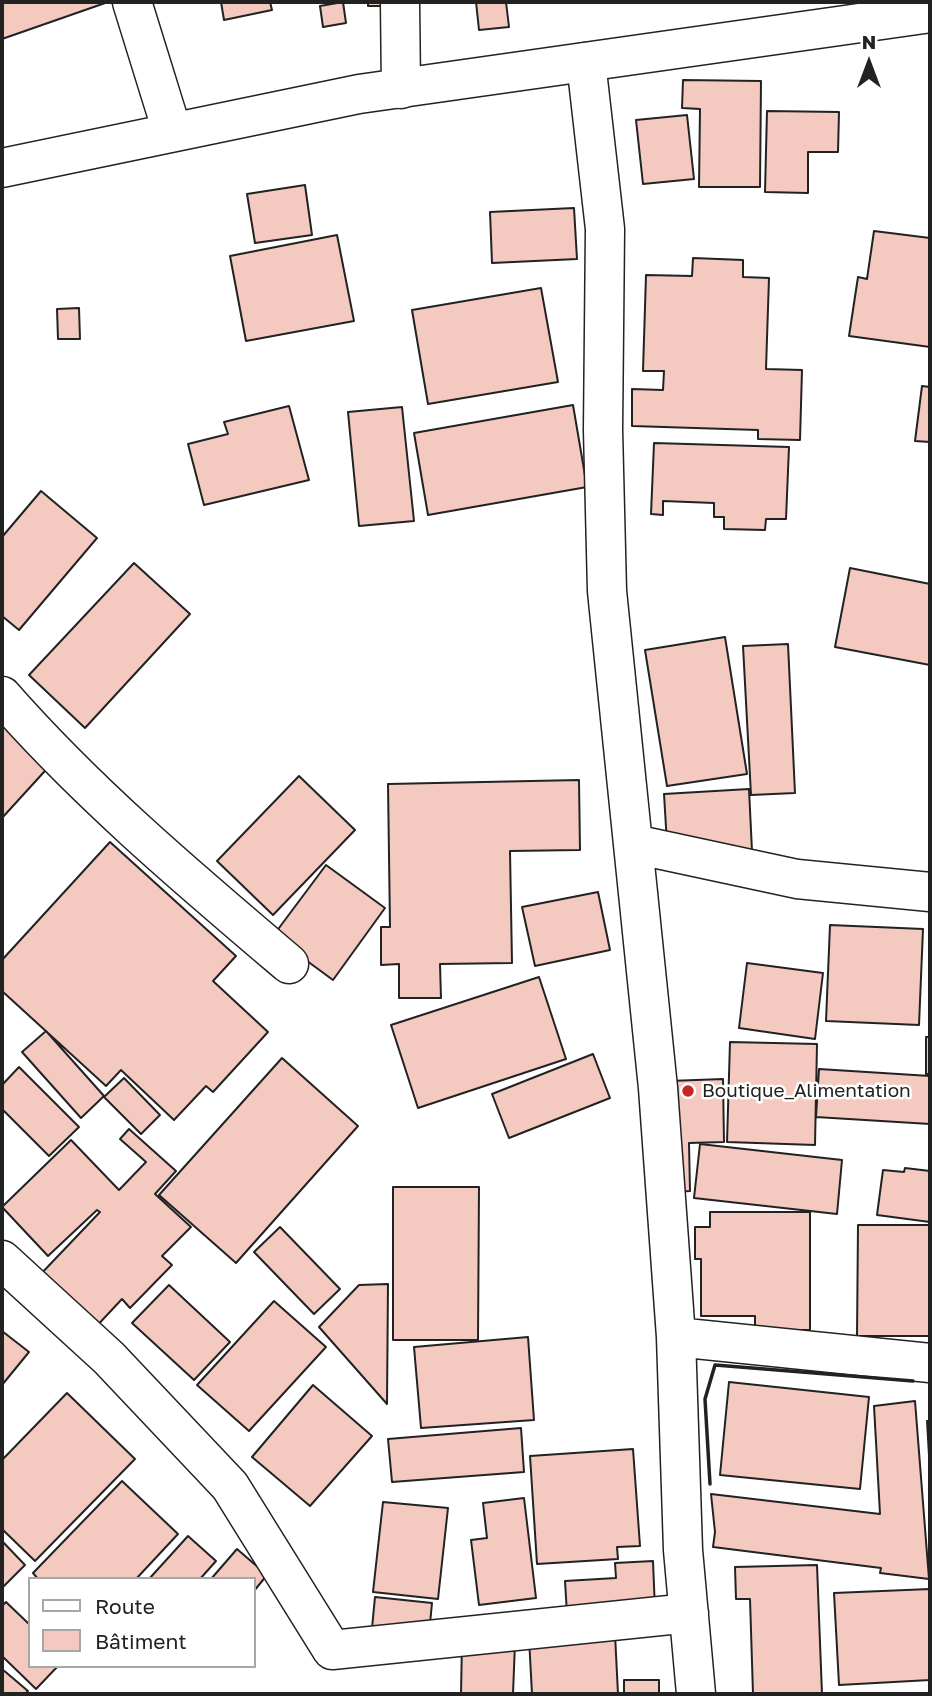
<!DOCTYPE html>
<meta charset="utf-8">
<style>
body{margin:0}
#map{position:relative;width:932px;height:1696px;overflow:hidden;background:#fff;font-family:"Golos Text",sans-serif}
canvas{display:block}
.frame{position:absolute;inset:0;border:4px solid #222;pointer-events:none}
.legend{position:absolute;left:28px;top:1577px;width:228px;height:91px;box-sizing:border-box;background:#fff;border:2px solid #a7a7a7;margin:0;padding:9px 12px;list-style:none;font-size:21px;color:#222}
.legend li{display:flex;align-items:center;gap:14px;height:35px}
.legend b{width:35px;border:2px solid #a7a7a7}
.north{position:absolute;left:834px;top:28px;width:70px;height:70px;-webkit-text-stroke:5px #fff;paint-order:stroke;rotate:0deg;font-size:19px;font-weight:700;line-height:28px;text-align:center;color:#222}
.north::after{content:'';display:block;margin:auto;width:24px;height:32px;background:#222;clip-path:polygon(50% 0,100% 100%,50% 72%,0 100%)}
</style>
<div id="map">
<canvas width="932" height="1696"></canvas>
<div class="frame"></div>
<ul class="legend">
<li><b style="height:9px;background:#fff"></b>Route</li>
<li><b style="height:19px;background:#f3c9c0"></b>Bâtiment</li>
</ul>
<div class="north">N</div>
</div>
<script>
const c = document.querySelector('canvas').getContext('2d');
c.lineJoin = 'round';
function fill(path, color) { c.fillStyle = color; c.fill(path, 'evenodd'); }
function strokePath(path, color, width, dash) { c.strokeStyle = color; c.lineWidth = width; c.lineCap = dash ? 'butt' : 'round'; c.setLineDash(dash || []); c.stroke(path); }
function label(font, color, halo, rows, align = 'center') {
  c.font = font + ' "Golos Text",sans-serif'; c.lineWidth = 5; c.setLineDash([]); c.textBaseline = 'middle'; c.strokeStyle = halo; c.fillStyle = color; for (const [text, x, y, turn = 0] of rows) {
    c.save(); c.translate(x, y); c.rotate((+turn || 0) * Math.PI / 180); c.textAlign = isNaN(turn) ? turn : align; if (halo) c.strokeText(text, 0, 0); c.fillText(text, 0, 0); c.restore();
  }
}
const building = new Path2D(`
 M 2,2 L 108,2 L 2,39 Z
 M 221,2 L 270,2 L 272,10 L 224,20 Z
 M 343,2 L 346,23 L 323,27 L 320,6 Z
 M 368,2 L 396,2 L 396,6 L 368,6 Z
 M 476,2 L 506,2 L 509,27 L 479,30 Z
 M 683,80 L 761,81 L 760,187 L 699,187 L 700,109 L 682,108 Z
 M 767,111 L 839,112 L 838,152 L 808,152 L 808,193 L 765,192 Z
 M 687,115 L 694,179 L 643,184 L 636,120 Z
 M 305,185 L 312,235 L 255,243 L 247,194 Z
 M 574,208 L 577,259 L 492,263 L 490,212 Z
 M 874,231 L 930,238 L 930,347 L 849,336 L 858,277 L 867,279 Z
 M 337,235 L 354,321 L 246,341 L 230,256 Z
 M 693,258 L 743,260 L 743,277 L 769,278 L 766,369 L 802,370 L 800,440 L 758,439 L 758,430 L 632,426 L 632,389 L 663,390 L 664,371 L 643,371 L 646,275 L 692,276 Z
 M 541,288 L 558,382 L 428,404 L 412,310 Z
 M 79,308 L 80,339 L 58,339 L 57,309 Z
 M 922,386 L 930,387 L 930,442 L 915,441 Z
 M 573,405 L 587,487 L 428,515 L 414,433 Z
 M 289,406 L 309,480 L 204,505 L 188,444 L 228,434 L 224,422 Z
 M 402,407 L 414,521 L 359,526 L 348,412 Z
 M 654,443 L 789,447 L 786,519 L 766,519 L 765,530 L 724,529 L 724,517 L 714,517 L 714,503 L 663,501 L 663,515 L 651,514 Z
 M 41,491 L 97,538 L 19,630 L 2,616 L 2,537 Z
 M 134,563 L 190,614 L 85,728 L 29,675 Z
 M 850,568 L 930,584 L 930,665 L 835,647 Z
 M 725,637 L 747,774 L 667,786 L 645,650 Z
 M 788,644 L 795,793 L 751,795 L 743,646 Z
 M 2,715 L 54,761 L 2,818 Z
 M 299,776 L 355,830 L 273,915 L 217,861 Z
 M 579,780 L 580,850 L 510,851 L 512,963 L 440,964 L 441,998 L 399,998 L 399,964 L 381,965 L 381,927 L 390,927 L 388,784 Z
 M 749,789 L 752,851 L 667,844 L 664,794 Z
 M 110,842 L 236,956 L 213,981 L 268,1032 L 213,1092 L 206,1086 L 174,1120 L 121,1070 L 106,1086 L 2,991 L 2,960 Z
 M 326,865 L 385,908 L 333,980 L 273,936 Z
 M 598,892 L 610,950 L 535,966 L 522,907 Z
 M 830,925 L 923,929 L 919,1025 L 826,1021 Z
 M 747,963 L 823,973 L 815,1039 L 739,1028 Z
 M 539,977 L 566,1059 L 418,1108 L 391,1025 Z
 M 46,1031 L 104,1096 L 81,1118 L 22,1052 Z
 M 926,1037 L 930,1037 L 930,1074 L 926,1074 Z
 M 730,1042 L 817,1044 L 815,1145 L 727,1142 Z
 M 593,1054 L 610,1098 L 509,1138 L 492,1094 Z
 M 282,1058 L 358,1126 L 236,1263 L 159,1195 Z
 M 19,1067 L 79,1127 L 49,1156 L 2,1109 L 2,1085 Z
 M 819,1069 L 930,1076 L 930,1124 L 816,1117 Z
 M 124,1078 L 160,1115 L 141,1134 L 104,1097 Z
 M 723,1079 L 724,1142 L 689,1143 L 690,1191 L 672,1192 L 669,1081 Z
 M 129,1129 L 176,1171 L 155,1194 L 191,1227 L 162,1256 L 172,1265 L 130,1308 L 122,1299 L 93,1330 L 37,1278 L 100,1212 L 97,1210 L 48,1256 L 2,1207 L 71,1140 L 119,1190 L 146,1162 L 120,1139 Z
 M 700,1144 L 842,1160 L 837,1214 L 694,1198 Z
 M 905,1168 L 930,1171 L 930,1222 L 877,1215 L 883,1170 L 904,1172 Z
 M 393,1187 L 479,1187 L 478,1340 L 393,1340 Z
 M 710,1212 L 810,1212 L 810,1330 L 755,1330 L 755,1316 L 701,1316 L 701,1259 L 695,1259 L 695,1227 L 710,1227 Z
 M 858,1225 L 930,1225 L 930,1336 L 857,1336 Z
 M 280,1227 L 340,1289 L 314,1314 L 254,1252 Z
 M 388,1284 L 387,1404 L 319,1327 L 359,1285 Z
 M 169,1285 L 230,1342 L 194,1380 L 132,1323 Z
 M 274,1301 L 326,1347 L 249,1431 L 197,1385 Z
 M 2,1331 L 29,1352 L 2,1385 Z
 M 528,1337 L 534,1420 L 421,1428 L 414,1347 Z
 M 729,1382 L 869,1397 L 860,1489 L 720,1475 Z
 M 313,1385 L 372,1436 L 310,1506 L 252,1457 Z
 M 67,1393 L 135,1459 L 35,1561 L 2,1529 L 2,1460 Z
 M 915,1401 L 929,1579 L 880,1573 L 881,1568 L 713,1547 L 715,1532 L 711,1494 L 880,1514 L 874,1406 Z
 M 927,1421 L 930,1421 L 930,1473 Z
 M 521,1428 L 524,1472 L 392,1482 L 388,1439 Z
 M 633,1449 L 640,1546 L 617,1547 L 618,1559 L 537,1564 L 530,1456 Z
 M 122,1481 L 178,1534 L 136,1579 L 38,1579 L 33,1573 Z
 M 524,1498 L 536,1598 L 479,1605 L 471,1540 L 487,1538 L 483,1503 Z
 M 383,1502 L 448,1508 L 438,1599 L 373,1592 Z
 M 188,1536 L 216,1561 L 200,1579 L 149,1579 Z
 M 2,1541 L 25,1565 L 2,1588 Z
 M 237,1549 L 267,1575 L 254,1591 L 254,1579 L 211,1579 Z
 M 653,1561 L 655,1610 L 567,1614 L 565,1581 L 616,1578 L 615,1563 Z
 M 817,1565 L 822,1694 L 753,1694 L 750,1599 L 736,1599 L 735,1567 Z
 M 930,1589 L 930,1680 L 839,1685 L 834,1593 Z
 M 375,1597 L 432,1603 L 429,1634 L 372,1628 Z
 M 6,1602 L 30,1625 L 30,1666 L 58,1666 L 36,1689 L 2,1656 L 2,1606 Z
 M 615,1634 L 618,1694 L 532,1694 L 529,1638 Z
 M 462,1641 L 515,1643 L 513,1694 L 461,1694 Z
 M 2,1669 L 28,1691 L 25,1694 L 2,1694 Z
 M 624,1680 L 659,1680 L 659,1694 L 624,1694 Z`);
fill(building, '#f3c9c0');
strokePath(building, '#222', 2);
const minor = new Path2D(`
 M 132,2 L 172,131
 M 400,2 L 401,89
 M 586,62 L 605,229 L 603,430 L 607,591 L 658,1088 L 676,1337 L 683,1550 L 696,1694
 M 2,696 C 89,795 189,879 289,964
 M 634,844 L 797,879 L 930,892
 M 2,1260 L 109,1358 L 230,1486 L 332,1650 L 689,1613
 M 676,1337 L 930,1363`);
const tertiary = new Path2D(`
 M 2,168 L 359,94 L 930,13`);
strokePath(minor, '#222', 41);
strokePath(tertiary, '#222', 41);
strokePath(minor, '#fff', 38);
strokePath(tertiary, '#fff', 38);
strokePath(new Path2D(`
 M 710,1484 L 705,1399 L 715,1365 L 913,1381`), '#222', 3.5);
for (const [x, y, r, color] of [
 [688,1091,7,"#c62828"]
]) { const dot = new Path2D(); dot.arc(x, y, r, 0, 2 * Math.PI); c.fillStyle = color; c.fill(dot); strokePath(dot, '#fff', 2.5); }
label('19px', '#222', '#fff', [
 ["Boutique_Alimentation",702,1091]
], 'left');
</script>
